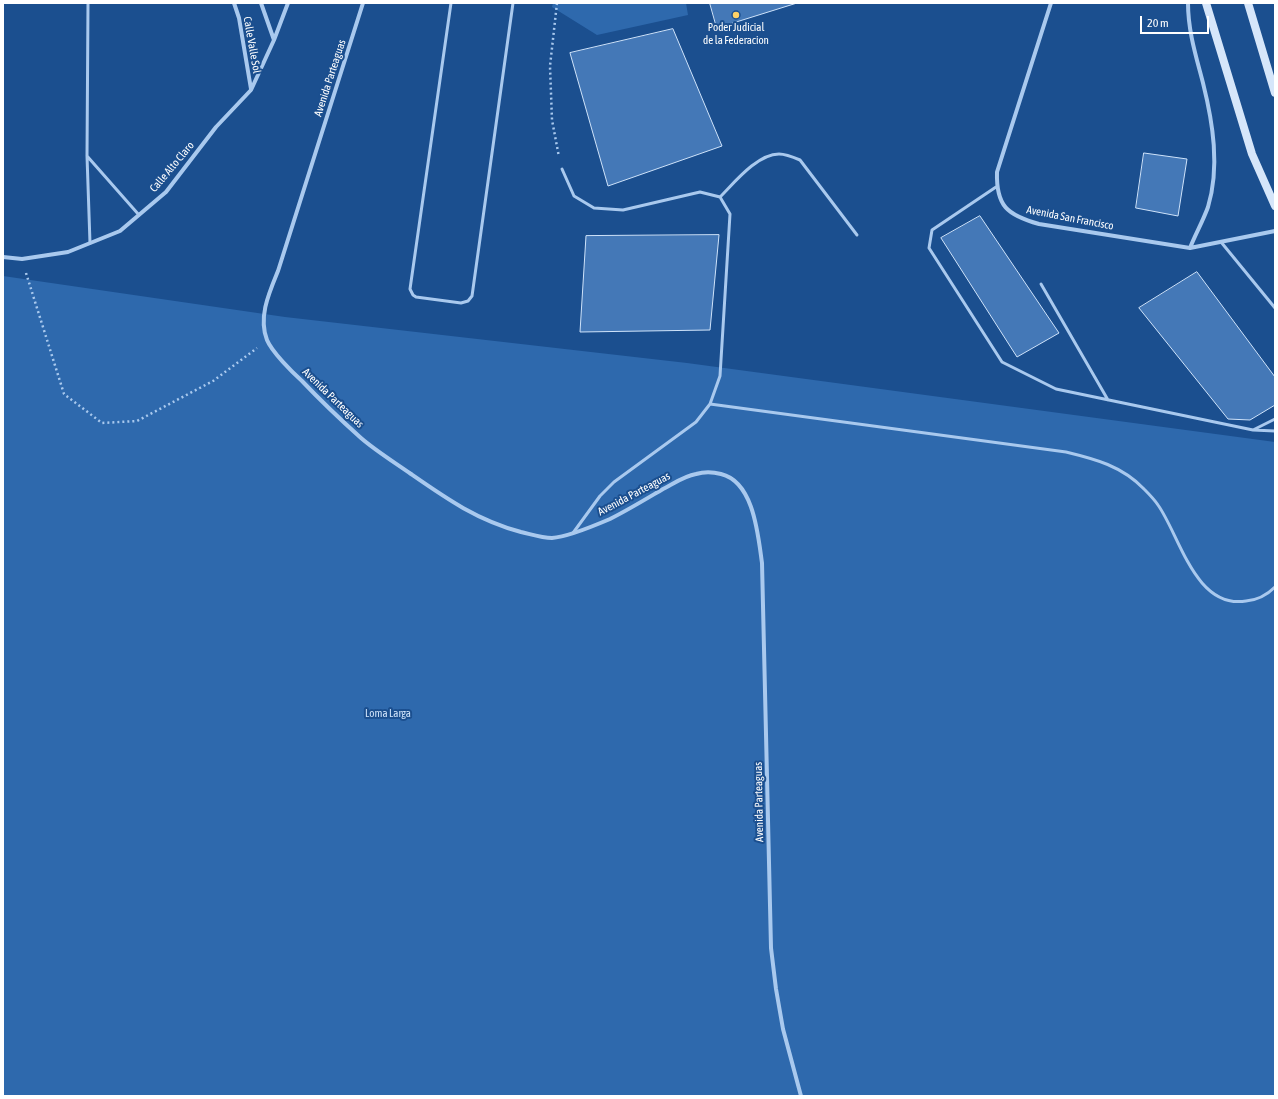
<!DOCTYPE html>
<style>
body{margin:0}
#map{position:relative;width:1278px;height:1099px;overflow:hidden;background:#1b4f8f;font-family:"Asap Condensed",sans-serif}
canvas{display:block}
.frame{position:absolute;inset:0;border:4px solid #fff;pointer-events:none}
.scale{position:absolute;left:1140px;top:16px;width:69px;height:18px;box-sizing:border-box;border:2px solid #fff;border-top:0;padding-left:5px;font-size:12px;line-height:14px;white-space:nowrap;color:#fff;-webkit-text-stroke:3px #1b4f8f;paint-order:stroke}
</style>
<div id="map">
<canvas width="1278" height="1099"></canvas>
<div class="frame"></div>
<div class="scale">20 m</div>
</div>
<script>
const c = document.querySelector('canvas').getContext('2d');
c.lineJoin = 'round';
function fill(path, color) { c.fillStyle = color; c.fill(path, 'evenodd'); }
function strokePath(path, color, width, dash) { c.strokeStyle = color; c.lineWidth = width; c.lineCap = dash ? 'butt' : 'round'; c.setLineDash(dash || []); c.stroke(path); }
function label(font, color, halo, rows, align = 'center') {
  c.font = font + ' "Asap Condensed",sans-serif'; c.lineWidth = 4; c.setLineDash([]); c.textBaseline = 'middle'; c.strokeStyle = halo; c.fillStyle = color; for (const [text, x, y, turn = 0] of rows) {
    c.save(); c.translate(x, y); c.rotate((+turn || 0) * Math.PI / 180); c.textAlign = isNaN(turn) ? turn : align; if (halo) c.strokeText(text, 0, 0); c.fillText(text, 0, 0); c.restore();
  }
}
fill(new Path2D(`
 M 553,3 L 686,3 L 688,15 L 597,35 L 552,7 Z
 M 3,276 L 285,317 L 687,363 L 1275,442 L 1275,1096 L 3,1096 Z`), '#2e69ad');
const building = new Path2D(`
 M 710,3 L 797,3 L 717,28 Z
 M 673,29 L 722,146 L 608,186 L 570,53 Z
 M 1144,153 L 1187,159 L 1178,216 L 1136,208 Z
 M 980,216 L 1059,333 L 1017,357 L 941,238 Z
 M 719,235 L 710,330 L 580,332 L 586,236 Z
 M 1197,272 L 1275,377 L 1275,405 L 1250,420 L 1228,419 L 1139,308 Z`);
fill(building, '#4478b7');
strokePath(building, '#cfe3fa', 1);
strokePath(new Path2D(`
 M 557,3 L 550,66 L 552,120 L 559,157
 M 26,273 L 64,394 L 102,423 L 137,421 L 213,381 L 257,348`), '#a9c9ee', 2.5, [2, 3]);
strokePath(new Path2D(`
 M 88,3 L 87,156 L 90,243
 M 451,3 L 410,289 L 413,295 L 416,297 L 461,303 L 468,301 L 472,296 L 513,3
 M 87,156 L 139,215
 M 562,169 L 574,196 L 594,208 L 623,210 L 700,192 L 720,197 L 730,214 L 720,376 L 710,404 L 696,422 L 614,482 L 600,496 L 573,533
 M 996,187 L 932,230 L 929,248 L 1002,362 L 1056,389 L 1253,430 L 1275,431
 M 720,197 C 734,183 757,154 779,154 C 786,154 793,157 800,160 L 857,235
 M 1221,242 L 1275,308
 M 1041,284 L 1108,400
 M 710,404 L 1066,452 C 1095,459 1122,466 1144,489 C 1149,494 1154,499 1158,505 C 1180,536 1195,609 1246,601 C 1258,600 1267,595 1275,587
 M 1253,430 L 1275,419`), '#a9c9ee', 3);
strokePath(new Path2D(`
 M 234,3 L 239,18 L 251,89
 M 261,3 L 274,40
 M 363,3 L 278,271 C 269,293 258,317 267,340 C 272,352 292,372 302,381 C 321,401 341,420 361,438 C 376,451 394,462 411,474 C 447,499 477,520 521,532 C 530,534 542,538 552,538 C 567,537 596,525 610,519 C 628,510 646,499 663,489 C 673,484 684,476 696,474 C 703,472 713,472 721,474 C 754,482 758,535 762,563 L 771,948 L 776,989 L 783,1029 L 801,1096
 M 1051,3 L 997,172 C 996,206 1007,215 1039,224 L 1190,248 L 1275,231
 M 1188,3 C 1188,31 1196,56 1203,83 C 1213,123 1220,167 1208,207 C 1203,221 1195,235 1190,248
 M 3,257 L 22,259 L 68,252 L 120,231 L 166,192 L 216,127 L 251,90 L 274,40 L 288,3`), '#a9c9ee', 4);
strokePath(new Path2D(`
 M 1206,3 L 1252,154 L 1275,206
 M 1248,3 L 1275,93`), '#d6e6fa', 8);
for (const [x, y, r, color] of [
 [736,15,4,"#ffd166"]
]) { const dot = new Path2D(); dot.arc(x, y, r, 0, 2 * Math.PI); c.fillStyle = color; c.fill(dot); strokePath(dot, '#1b4f8f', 1.5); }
label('11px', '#fff', '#1b4f8f', [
 ["Poder Judicial",736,28],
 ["de la Federacion",736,41]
]);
label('11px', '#fff', '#1b4f8f', [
 ["Calle Valle Sol",252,45,80],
 ["Avenida Parteaguas",330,78,-72],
 ["Calle Alto Claro",172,167,-50],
 ["Avenida San Francisco",1070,218,11],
 ["Avenida Parteaguas",333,398,44],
 ["Avenida Parteaguas",634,494,-28],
 ["Avenida Parteaguas",759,802,-91]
]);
label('11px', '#cfe3fa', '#1b4f8f', [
 ["Loma Larga",388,714]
]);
</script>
